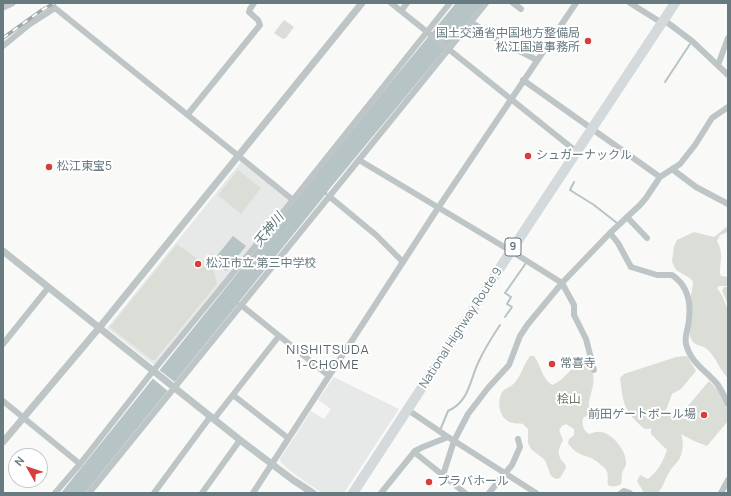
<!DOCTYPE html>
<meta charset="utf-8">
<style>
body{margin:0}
#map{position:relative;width:731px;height:496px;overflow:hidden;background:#f9f9f8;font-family:Manrope,sans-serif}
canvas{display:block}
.frame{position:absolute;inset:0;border:4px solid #667a80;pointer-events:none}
.north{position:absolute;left:8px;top:448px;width:40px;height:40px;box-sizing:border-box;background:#fff;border:1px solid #c2cacc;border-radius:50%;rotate:309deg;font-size:11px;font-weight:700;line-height:16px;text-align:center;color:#667a80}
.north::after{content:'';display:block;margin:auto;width:14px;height:18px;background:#d43e3d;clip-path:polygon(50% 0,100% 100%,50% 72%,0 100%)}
</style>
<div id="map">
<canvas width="731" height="496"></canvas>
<div class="frame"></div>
<div class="north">N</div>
</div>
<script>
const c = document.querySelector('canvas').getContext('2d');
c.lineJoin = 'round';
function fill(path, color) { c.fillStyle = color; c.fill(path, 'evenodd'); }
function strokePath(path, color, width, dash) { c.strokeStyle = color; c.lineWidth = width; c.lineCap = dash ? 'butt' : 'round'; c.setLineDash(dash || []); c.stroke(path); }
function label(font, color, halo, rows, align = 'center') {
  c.font = font + ' Manrope,"Noto Sans JP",sans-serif'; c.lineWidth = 4; c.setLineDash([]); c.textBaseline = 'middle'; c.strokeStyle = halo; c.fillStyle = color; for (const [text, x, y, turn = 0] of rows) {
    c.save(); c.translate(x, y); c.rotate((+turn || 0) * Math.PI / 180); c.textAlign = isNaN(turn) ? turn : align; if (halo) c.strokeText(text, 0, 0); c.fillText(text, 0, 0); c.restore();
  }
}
fill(new Path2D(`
 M 241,162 L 290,200 L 154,365 L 107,328 Z
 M 334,377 L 399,409 L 344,493 L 322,493 L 294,474 L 281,463 L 280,459 L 311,411 L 324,419 L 331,409 L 318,400 Z`), '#e7e9e8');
fill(new Path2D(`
 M 284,20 L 294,27 L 286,38 L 283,39 L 274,33 Z
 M 238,170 L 261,188 L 241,214 L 218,195 Z
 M 728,226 L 728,232 L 720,235 L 717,241 C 724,253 720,260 720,273 L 721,276 L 728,277 L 728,286 L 720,286 L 717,288 L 722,295 L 728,310 L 728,378 C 719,370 717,358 707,349 C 699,343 694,348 690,336 L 690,301 L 693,284 L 692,280 L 688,277 L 676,270 L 672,262 L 674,246 L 677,240 L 694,232 L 714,237 Z
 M 177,244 L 214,271 L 217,284 L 155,360 L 152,360 L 110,327 Z
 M 724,287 L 728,287 L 728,305 L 722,290 Z
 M 530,356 L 534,356 C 542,367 541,377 552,385 C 564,381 570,367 582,362 C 585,361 587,363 589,365 C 601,382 585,398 590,410 L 589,414 L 583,418 C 582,425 583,430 589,434 C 593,433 597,431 601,432 C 613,433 628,453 626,465 C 625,468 623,470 622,473 C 621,478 623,481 620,485 C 602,490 610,481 607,472 C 606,469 604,467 601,465 C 590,453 578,459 568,443 L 569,439 L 574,435 L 574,429 L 566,424 L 562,426 L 559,430 L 563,440 C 558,449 556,456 565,464 L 566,468 L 560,478 L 556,479 L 551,476 L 545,460 L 531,449 L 528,443 L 528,429 L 523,424 C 520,423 516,424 513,423 C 500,421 496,403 502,392 C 506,387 511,388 516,381 C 522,373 524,364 530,356 Z
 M 684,356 L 687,356 L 696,371 L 681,389 L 672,394 L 665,413 L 672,415 L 676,420 L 709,381 C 723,394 728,403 728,421 L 707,446 L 694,441 L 681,434 C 684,442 683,454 678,461 C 675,465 672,467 670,471 C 665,478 664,486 658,493 L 644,493 L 637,481 L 640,475 L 648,479 C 658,471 663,462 667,450 L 651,434 L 651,428 C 645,431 642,427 638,423 C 622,408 623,398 620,378 L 624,374 L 676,357 Z`), '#dbded7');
fill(new Path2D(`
 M 456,3 L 483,3 L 341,175 L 327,192 L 328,195 L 325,195 L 239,302 L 240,304 L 237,305 L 85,493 L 61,493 L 386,88 Z
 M 233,236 L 246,246 L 226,271 L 215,262 L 217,260 L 215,258 Z`), '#b6c4c5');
fill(new Path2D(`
 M 158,369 L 176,383 L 169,392 L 151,377 Z`), '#f9f9f8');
strokePath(new Path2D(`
 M 665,82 L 690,44
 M 574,182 L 570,190 L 594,205 L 617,223
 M 505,317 L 512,307 L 507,304 L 511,297 L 505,293 L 526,263
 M 441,428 L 448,411 C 469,402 470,380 478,363 C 484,350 492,337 500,325`), '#b6c4c5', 2);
strokePath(new Path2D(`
 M 50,3 L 55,8`), '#d4d9da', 6, [6, 3]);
strokePath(new Path2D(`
 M 391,3 L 577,152
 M 513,3 L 521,9
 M 630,3 L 662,23
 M 401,11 L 407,3
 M 664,20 L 692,41 L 728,75
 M 471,22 L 502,42 L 537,60
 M 3,46 L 30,24 L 55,8 L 293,200
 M 718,65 L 728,38
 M 523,80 L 660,177
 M 188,114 L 260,25 L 258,20 L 249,12 L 250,9 L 254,3
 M 359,160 L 511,251 L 562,283 L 574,305 L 574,315 L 586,339 L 594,370
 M 672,169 L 696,187 L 728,204
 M 330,197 L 376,235 L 403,262
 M 627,217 L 647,238
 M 610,233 L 618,243 L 631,267 L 657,275 L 672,275 C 687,285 691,302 689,319 C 689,327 684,336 686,344 C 691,364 707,371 718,385 C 722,391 725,398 728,404
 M 241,305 L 329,376
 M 3,344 L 48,288
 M 233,395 L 288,438
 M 3,401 L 80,464
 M 408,410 L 448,437 L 536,493
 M 214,419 L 279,336
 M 414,452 L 465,493
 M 443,475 L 454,441 L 468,414 L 488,388 L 509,365 L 520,336 L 528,324 L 562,283 L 610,233 L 640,205 L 646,198 L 660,177 L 680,164 L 695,145 L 712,118 L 728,107
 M 55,493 L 80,464 L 153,371 L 293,200 L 450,3
 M 89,493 L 486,3
 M 154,493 L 210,417
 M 202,493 L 240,440
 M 253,493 L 438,208 L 576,3
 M 381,493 L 415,451 L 423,447 L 448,437
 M 489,493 L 512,465 L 520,447 L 518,439
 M 621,493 L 624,491 L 630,493
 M 721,493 L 728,480`), '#bec5c6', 6);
strokePath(new Path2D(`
 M 3,7 L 12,3
 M 3,251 L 240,440 L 293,480 L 313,493
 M 3,442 L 99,328 L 362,3`), '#bec5c6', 7);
strokePath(new Path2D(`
 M 353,493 L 511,251 L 675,3`), '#d4d9dc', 10);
const rail = new Path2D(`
 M 3,38 L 42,10 L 55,3`);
strokePath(rail, '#9fa8ab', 3.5);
strokePath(rail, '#fff', 2, [6]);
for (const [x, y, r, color] of [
 [588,41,4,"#d43e3d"],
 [528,156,4,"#d43e3d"],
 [49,167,4,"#d43e3d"],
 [198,264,4,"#d43e3d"],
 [552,364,4,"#d43e3d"],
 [704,415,4,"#d43e3d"],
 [429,482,4,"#d43e3d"]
]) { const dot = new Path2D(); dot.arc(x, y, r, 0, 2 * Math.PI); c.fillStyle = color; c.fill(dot); strokePath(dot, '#fff', 1.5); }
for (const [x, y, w] of [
 [513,247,16]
]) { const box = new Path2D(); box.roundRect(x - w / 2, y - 9, w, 18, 3); c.fillStyle = '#fff'; c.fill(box); strokePath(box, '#667a80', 1); }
label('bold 11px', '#667a80', null, [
 ["9",513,247]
]);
label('12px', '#667a80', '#fff', [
 ["国土交通省中国地方整備局",580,34,"right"],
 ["松江国道事務所",580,48,"right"],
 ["シュガーナックル",536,156],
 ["松江東宝5",57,167],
 ["松江市立 第三中学校",206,264],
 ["常喜寺",560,364],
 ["前田ゲートボール場",696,415,"right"],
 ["プラバホール",437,482]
], 'left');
label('12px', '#667a80', '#fff', [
 ["National Highway Route 9",461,328,-57]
]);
label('12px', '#6d7866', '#fff', [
 ["桧山",569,400]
]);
label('italic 13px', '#627879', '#fff', [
 ["天神川",269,230,-51]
]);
c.letterSpacing = '1px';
label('13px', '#58676b', '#fff', [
 ["NISHITSUDA",328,350],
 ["1-CHOME",328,365]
]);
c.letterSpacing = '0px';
</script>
